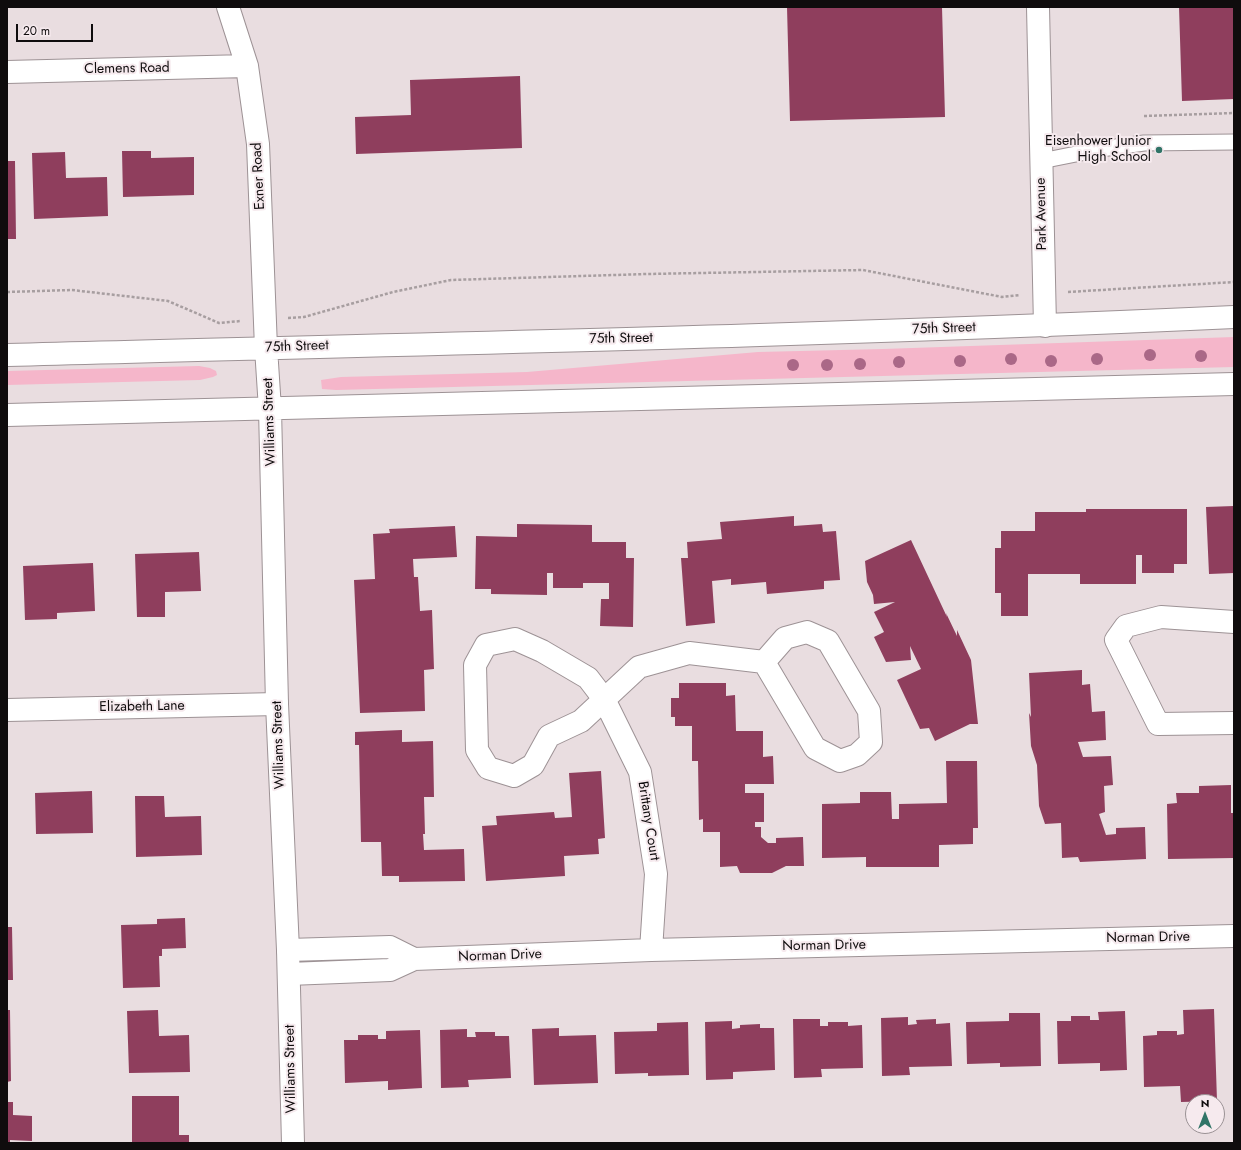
<!DOCTYPE html>
<style>
body{margin:0}
#map{position:relative;width:1241px;height:1150px;overflow:hidden;background:#e9dde0;font-family:Jost,sans-serif}
canvas{display:block}
.frame{position:absolute;inset:0;border:8px solid #0f0c0d;pointer-events:none}
.north{position:absolute;left:1185px;top:1094px;width:40px;height:40px;box-sizing:border-box;background:#f6eaee;border:1px solid #9a9194;border-radius:50%;rotate:0deg;font-size:11px;font-weight:700;line-height:16px;text-align:center;color:#0f0c0d}
.north::after{content:'';display:block;margin:auto;width:14px;height:18px;background:#307467;clip-path:polygon(50% 0,100% 100%,50% 72%,0 100%)}
.scale{position:absolute;left:16px;top:24px;width:77px;height:18px;box-sizing:border-box;border:2px solid #0f0c0d;border-top:0;padding-left:5px;font-size:12px;line-height:14px;white-space:nowrap;color:#0f0c0d;-webkit-text-stroke:3px #f6eaee;paint-order:stroke}
</style>
<div id="map">
<canvas width="1241" height="1150"></canvas>
<div class="frame"></div>
<div class="north">N</div>
<div class="scale">20 m</div>
</div>
<script>
const c = document.querySelector('canvas').getContext('2d');
c.lineJoin = 'round';
function fill(path, color) { c.fillStyle = color; c.fill(path, 'evenodd'); }
function strokePath(path, color, width, dash) { c.strokeStyle = color; c.lineWidth = width; c.lineCap = dash ? 'butt' : 'round'; c.setLineDash(dash || []); c.stroke(path); }
function label(font, color, halo, rows, align = 'center') {
  c.font = font + ' Jost,sans-serif'; c.lineWidth = 4; c.setLineDash([]); c.textBaseline = 'middle'; c.strokeStyle = halo; c.fillStyle = color; for (const [text, x, y, turn = 0] of rows) {
    c.save(); c.translate(x, y); c.rotate((+turn || 0) * Math.PI / 180); c.textAlign = isNaN(turn) ? turn : align; if (halo) c.strokeText(text, 0, 0); c.fillText(text, 0, 0); c.restore();
  }
}
fill(new Path2D(`
 M 1234,337 L 1234,367 L 336,390 L 322,389 L 321,380 L 341,377 L 527,372 L 758,352 L 883,349 Z
 M 199,366 L 210,368 L 216,371 L 217,375 L 213,377 L 200,380 L 7,385 L 7,371 Z`), '#f5b6ca');
fill(new Path2D(`
 M 787,7 L 942,7 L 945,117 L 790,121 Z
 M 1179,7 L 1234,7 L 1234,99 L 1182,101 Z
 M 520,76 L 522,148 L 356,154 L 355,117 L 411,115 L 410,80 Z
 M 122,151 L 151,151 L 151,158 L 194,157 L 194,195 L 123,197 Z
 M 65,152 L 66,178 L 107,177 L 108,216 L 34,219 L 32,153 Z
 M 7,161 L 15,161 L 16,239 L 7,239 Z
 M 1234,506 L 1234,573 L 1209,574 L 1206,507 Z
 M 1086,509 L 1187,509 L 1187,564 L 1174,564 L 1174,573 L 1142,573 L 1142,555 L 1136,555 L 1136,584 L 1080,584 L 1080,574 L 1028,574 L 1028,616 L 1001,616 L 1001,593 L 995,593 L 995,548 L 1001,548 L 1001,531 L 1035,531 L 1035,512 L 1086,512 Z
 M 794,516 L 794,526 L 822,524 L 823,532 L 836,531 L 840,580 L 824,581 L 824,589 L 767,594 L 766,582 L 731,585 L 731,579 L 712,581 L 715,623 L 686,626 L 681,558 L 688,558 L 687,542 L 722,539 L 720,522 Z
 M 517,524 L 592,525 L 592,542 L 626,542 L 626,558 L 634,558 L 633,627 L 600,626 L 601,599 L 609,599 L 609,583 L 583,583 L 583,588 L 553,588 L 553,573 L 547,573 L 547,595 L 491,594 L 491,589 L 475,589 L 476,536 L 517,537 Z
 M 455,526 L 457,557 L 413,559 L 414,577 L 418,577 L 420,611 L 432,610 L 434,669 L 424,670 L 425,711 L 360,713 L 354,580 L 375,579 L 373,534 L 390,533 L 389,529 Z
 M 911,540 L 947,617 L 946,613 L 957,636 L 957,630 L 971,660 L 978,724 L 970,724 L 935,741 L 929,728 L 920,729 L 897,680 L 921,669 L 910,646 L 911,660 L 886,662 L 874,637 L 884,632 L 874,612 L 895,602 L 874,604 L 873,595 L 867,582 L 865,561 Z
 M 199,552 L 201,591 L 165,592 L 165,617 L 137,617 L 135,554 Z
 M 93,563 L 95,611 L 57,613 L 57,619 L 25,620 L 23,566 Z
 M 1082,670 L 1082,685 L 1090,684 L 1092,712 L 1105,711 L 1106,740 L 1078,742 L 1083,757 L 1111,756 L 1113,785 L 1104,786 L 1105,812 L 1099,814 L 1106,835 L 1116,834 L 1116,828 L 1145,827 L 1146,859 L 1080,862 L 1078,857 L 1062,858 L 1061,823 L 1045,824 L 1039,806 L 1037,765 L 1031,746 L 1029,713 L 1031,717 L 1029,673 Z
 M 679,683 L 726,683 L 726,696 L 735,695 L 736,731 L 763,731 L 763,757 L 773,756 L 774,784 L 745,784 L 745,793 L 764,793 L 764,822 L 755,822 L 755,827 L 761,827 L 761,837 L 768,843 L 776,843 L 776,838 L 803,837 L 804,866 L 786,866 L 772,873 L 740,873 L 737,866 L 720,867 L 720,832 L 703,832 L 703,819 L 699,820 L 698,761 L 692,761 L 692,726 L 675,726 L 675,717 L 671,717 L 671,698 L 679,698 Z
 M 402,730 L 402,742 L 433,741 L 434,797 L 424,797 L 425,834 L 423,834 L 424,850 L 464,849 L 465,881 L 399,882 L 399,876 L 382,876 L 381,842 L 361,842 L 359,745 L 355,745 L 355,732 Z
 M 946,761 L 977,761 L 978,828 L 973,828 L 973,844 L 939,845 L 939,867 L 866,867 L 866,857 L 822,858 L 822,804 L 860,803 L 860,792 L 891,792 L 892,819 L 899,819 L 899,804 L 947,803 Z
 M 601,771 L 605,838 L 598,839 L 599,854 L 564,856 L 565,876 L 486,881 L 482,826 L 497,825 L 496,816 L 554,812 L 555,818 L 572,817 L 569,773 Z
 M 1231,785 L 1231,813 L 1234,813 L 1234,858 L 1168,859 L 1167,804 L 1177,803 L 1176,793 L 1199,793 L 1199,786 Z
 M 92,791 L 93,833 L 36,834 L 35,793 Z
 M 135,796 L 164,796 L 165,817 L 201,816 L 202,855 L 136,857 Z
 M 185,918 L 186,948 L 162,949 L 162,956 L 159,956 L 160,987 L 123,988 L 121,925 L 157,924 L 157,919 Z
 M 7,927 L 12,927 L 13,980 L 7,980 Z
 M 1214,1009 L 1217,1101 L 1181,1102 L 1180,1086 L 1144,1087 L 1143,1036 L 1157,1035 L 1157,1031 L 1177,1031 L 1177,1035 L 1184,1034 L 1183,1010 Z
 M 7,1010 L 10,1010 L 11,1081 L 7,1082 Z
 M 158,1010 L 159,1036 L 189,1035 L 190,1072 L 129,1073 L 127,1011 Z
 M 1125,1011 L 1127,1070 L 1100,1071 L 1100,1063 L 1058,1064 L 1057,1021 L 1071,1021 L 1071,1016 L 1090,1016 L 1090,1020 L 1099,1020 L 1098,1012 Z
 M 1009,1013 L 1040,1013 L 1041,1066 L 1000,1067 L 1000,1063 L 967,1064 L 966,1022 L 1009,1021 Z
 M 908,1017 L 908,1025 L 917,1024 L 916,1020 L 936,1019 L 936,1024 L 950,1023 L 952,1066 L 909,1067 L 910,1075 L 882,1076 L 881,1018 Z
 M 793,1019 L 820,1019 L 820,1026 L 828,1026 L 828,1022 L 848,1022 L 848,1026 L 862,1025 L 863,1068 L 821,1069 L 822,1077 L 794,1078 Z
 M 732,1021 L 732,1029 L 740,1028 L 740,1025 L 760,1024 L 760,1028 L 774,1028 L 775,1070 L 733,1072 L 733,1079 L 706,1080 L 705,1022 Z
 M 688,1022 L 689,1075 L 648,1076 L 648,1073 L 615,1074 L 614,1032 L 657,1031 L 657,1023 Z
 M 559,1028 L 559,1036 L 596,1035 L 598,1083 L 534,1085 L 532,1029 Z
 M 467,1029 L 467,1037 L 476,1037 L 475,1032 L 495,1032 L 495,1036 L 509,1036 L 511,1078 L 468,1080 L 469,1087 L 441,1088 L 440,1030 Z
 M 420,1030 L 422,1088 L 388,1090 L 388,1081 L 345,1083 L 344,1040 L 358,1040 L 358,1035 L 378,1035 L 378,1039 L 386,1039 L 386,1031 Z
 M 132,1096 L 179,1096 L 179,1135 L 189,1135 L 189,1143 L 132,1143 Z
 M 7,1102 L 13,1102 L 13,1115 L 32,1116 L 32,1141 L 10,1140 L 10,1143 L 7,1143 Z`), '#8f3e5d');
const lane = new Path2D(`
 M 1041,161 L 1101,149 L 1144,143 L 1234,142`);
const street = new Path2D(`
 M 228,7 L 247,66 L 258,144 L 266,348
 M 1038,7 L 1045,326
 M 7,72 L 247,66
 M 1234,622 L 1161,617 L 1126,626 L 1116,640 L 1158,724 L 1234,723
 M 7,710 L 277,704
 M 288,950 L 390,947 L 414,959
 M 651,950 L 656,874 L 640,772 L 604,699 L 588,678 L 542,651 L 515,639 L 486,645 L 475,665 L 477,750 L 488,768 L 514,776 L 533,765 L 549,736 L 581,721 L 639,667 L 689,653 L 764,662 L 785,638 L 807,632 L 828,641 L 869,711 L 871,742 L 857,755 L 840,761 L 815,748 L 764,662
 M 289,974 L 390,970 L 414,959 L 651,950 L 1234,936`);
const secondary = new Path2D(`
 M 266,348 L 270,409 L 277,704 L 288,950 L 293,1143
 M 7,355 C 416,344 825,336 1234,317
 M 7,415 L 1234,384`);
strokePath(lane, '#9d9295', 17);
strokePath(street, '#9d9295', 24);
strokePath(secondary, '#9d9295', 24);
strokePath(new Path2D(`
 M 1144,116 L 1234,113
 M 7,292 L 72,290 L 168,301 L 219,323 L 241,321
 M 1068,292 L 1234,282
 M 288,318 L 304,317 L 393,292 L 451,280 L 647,274 L 863,270 L 1002,297 L 1020,295`), '#a79ea0', 2.5, [3, 2]);
strokePath(lane, '#fff', 15);
strokePath(street, '#fff', 22);
strokePath(secondary, '#fff', 22);
c.fillStyle = '#aa6887';
for (const [x, y] of [
 [1150,355],
 [1201,356],
 [1011,359],
 [1097,359],
 [960,361],
 [1051,361],
 [899,362],
 [860,364],
 [793,365],
 [827,365]
]) { c.beginPath(); c.arc(x, y, 6, 0, 2 * Math.PI); c.fill(); }
for (const [x, y, r, color] of [
 [1159,150,4,"#307467"]
]) { const dot = new Path2D(); dot.arc(x, y, r, 0, 2 * Math.PI); c.fillStyle = color; c.fill(dot); strokePath(dot, '#f6eaee', 1.5); }
label('14px', '#0f0c0d', '#f6eaee', [
 ["Clemens Road",127,69,-1],
 ["Exner Road",259,176,-93],
 ["Park Avenue",1042,214,-91],
 ["75th Street",944,329,-2],
 ["75th Street",621,339,-1],
 ["75th Street",297,347,-2],
 ["Williams Street",270,422,-92],
 ["Elizabeth Lane",142,707,-1],
 ["Williams Street",279,745,-92],
 ["Brittany Court",648,821,81],
 ["Norman Drive",1148,938,-1],
 ["Norman Drive",824,946,-1],
 ["Norman Drive",500,956,-2],
 ["Williams Street",291,1069,-91]
]);
label('14px', '#0f0c0d', '#f6eaee', [
 ["Eisenhower Junior",1151,142],
 ["High School",1151,158]
], 'right');
</script>
